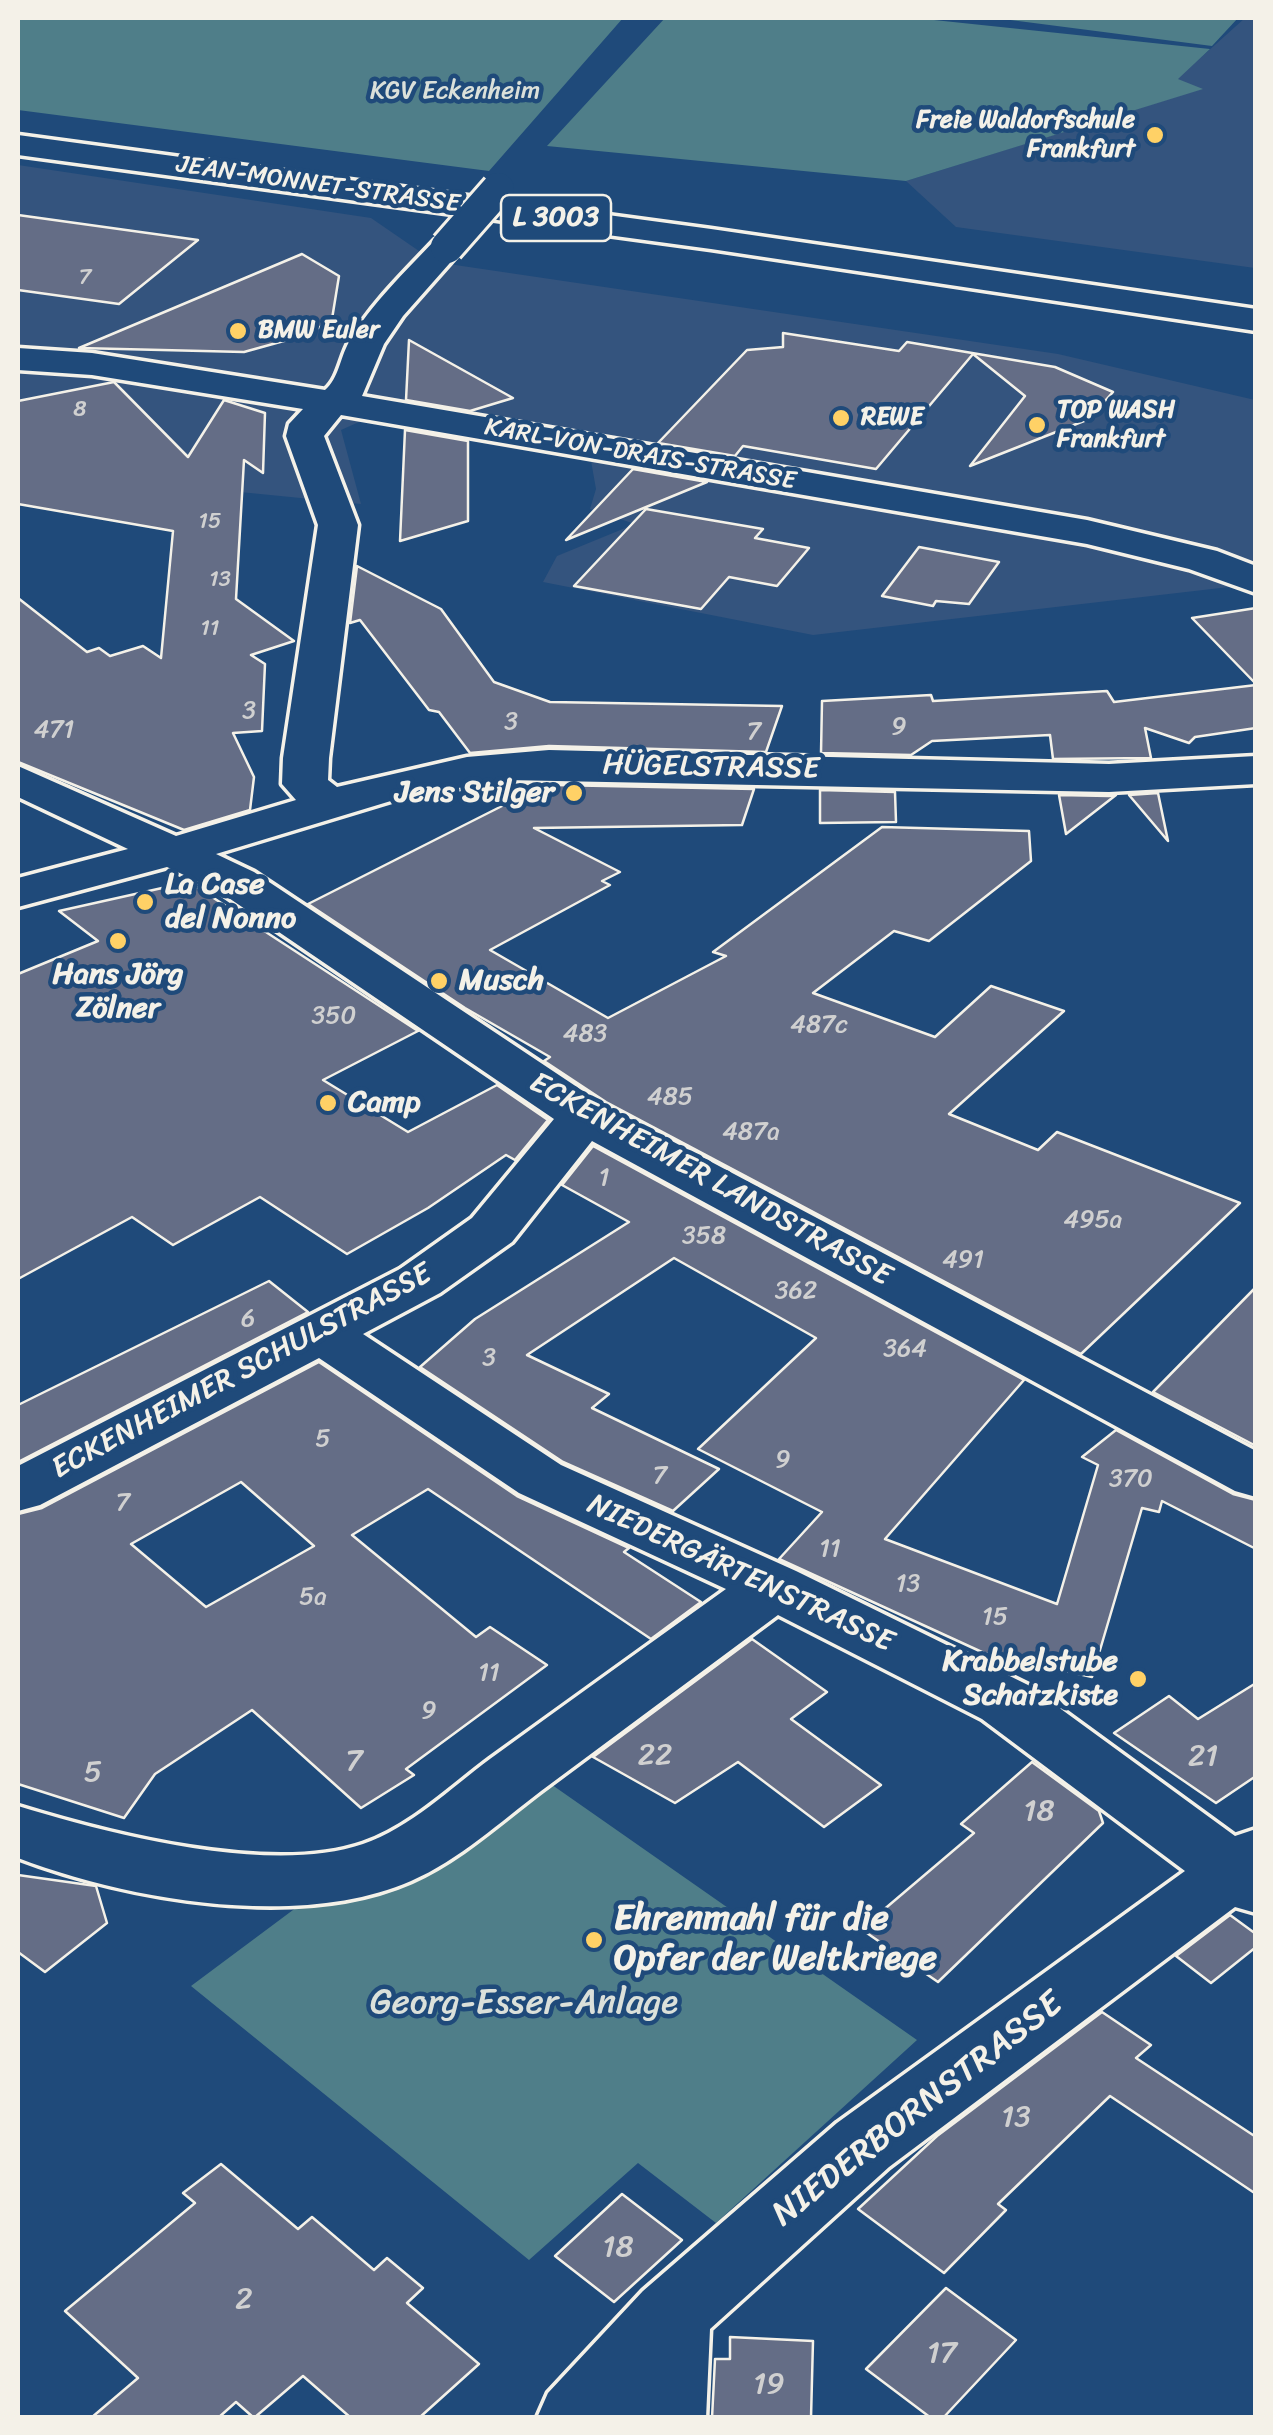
<!DOCTYPE html>
<meta charset="utf-8">
<style>
body{margin:0}
#map{position:relative;width:1273px;height:2435px;overflow:hidden;background:#1f4a7a;font-family:Sriracha,sans-serif}
canvas{display:block}
.frame{position:absolute;inset:0;border:20px solid #f4f1e8;pointer-events:none}
</style>
<div id="map">
<canvas width="1273" height="2435"></canvas>
<div class="frame"></div>
</div>
<script>
const c = document.querySelector('canvas').getContext('2d');
c.lineJoin = 'round';
function fill(path, color) { c.fillStyle = color; c.fill(path, 'evenodd'); }
function strokePath(path, color, width, dash) { c.strokeStyle = color; c.lineWidth = width; c.lineCap = dash ? 'butt' : 'round'; c.setLineDash(dash || []); c.stroke(path); }
function label(font, color, halo, rows, align = 'center') {
  c.font = font + ' Sriracha,sans-serif'; c.lineWidth = 9; c.setLineDash([]); c.textBaseline = 'middle'; c.strokeStyle = halo; c.fillStyle = color; for (const [text, x, y, turn = 0] of rows) {
    c.save(); c.translate(x, y); c.rotate((+turn || 0) * Math.PI / 180); c.textAlign = isNaN(turn) ? turn : align; if (halo) c.strokeText(text, 0, 0); c.fillText(text, 0, 0); c.restore();
  }
}
fill(new Path2D(`
 M 1245,18 L 1255,18 L 1255,268 L 956,227 L 906,181 L 1201,89 L 1177,79 Z
 M 18,165 L 371,218 L 435,262 L 1058,354 L 1255,400 L 1255,584 L 813,635 L 543,582 L 557,556 L 635,524 L 590,509 L 596,489 L 590,455 L 368,418 L 341,430 L 361,504 L 109,479 L 34,453 L 18,455 Z`), '#34547e');
fill(new Path2D(`
 M 18,18 L 623,18 L 489,171 L 18,110 Z
 M 665,18 L 915,18 L 1210,49 L 1178,79 L 1203,89 L 906,181 L 547,146 Z
 M 995,18 L 1238,18 L 1212,46 Z
 M 505,1752 L 917,2040 L 716,2223 L 638,2163 L 529,2260 L 191,1986 Z`), '#4f7e89');
const building = new Path2D(`
 M 18,215 L 198,240 L 119,304 L 18,290 Z
 M 302,254 L 339,276 L 332,319 L 309,334 L 244,352 L 79,348 Z
 M 783,333 L 899,351 L 907,342 L 1055,367 L 1113,392 L 1089,419 L 970,466 L 1025,396 L 973,354 L 876,469 L 743,446 L 735,456 L 658,443 L 747,350 L 783,347 Z
 M 409,340 L 513,398 L 470,411 L 406,400 Z
 M 114,382 L 188,457 L 224,400 L 265,413 L 263,473 L 244,460 L 236,599 L 294,641 L 251,655 L 265,664 L 262,731 L 233,733 L 254,777 L 250,810 L 184,830 L 18,762 L 18,598 L 87,652 L 99,648 L 110,656 L 143,646 L 161,658 L 173,531 L 18,504 L 18,401 Z
 M 405,430 L 468,441 L 468,521 L 400,541 Z
 M 633,469 L 707,482 L 566,540 Z
 M 646,509 L 763,529 L 755,538 L 809,548 L 777,586 L 729,577 L 701,609 L 574,586 Z
 M 919,547 L 999,562 L 969,604 L 936,601 L 933,606 L 882,596 Z
 M 357,566 L 441,609 L 494,682 L 550,702 L 782,706 L 766,752 L 549,746 L 470,753 L 439,712 L 429,710 L 360,620 L 350,623 Z
 M 1256,608 L 1256,684 L 1192,618 Z
 M 1256,685 L 1256,728 L 1195,737 L 1189,743 L 1145,728 L 1151,758 L 1053,759 L 1050,735 L 932,741 L 911,755 L 821,753 L 822,701 L 931,695 L 933,701 L 1107,691 L 1114,702 Z
 M 506,784 L 754,789 L 742,825 L 534,828 L 620,872 L 602,881 L 610,885 L 490,950 L 608,1018 L 726,956 L 713,952 L 882,827 L 1029,831 L 1031,861 L 929,941 L 894,931 L 813,993 L 935,1037 L 991,986 L 1064,1011 L 949,1114 L 1038,1150 L 1057,1132 L 1240,1203 L 1081,1354 L 606,1102 L 544,1061 L 550,1057 L 465,1008 L 308,904 L 502,806 L 487,787 Z
 M 820,790 L 895,792 L 896,822 L 820,823 Z
 M 1158,793 L 1168,841 L 1129,795 Z
 M 1059,795 L 1109,796 L 1116,795 L 1066,834 Z
 M 189,882 L 418,1031 L 323,1080 L 408,1132 L 497,1085 L 548,1120 L 515,1160 L 506,1155 L 428,1208 L 347,1254 L 260,1197 L 173,1245 L 132,1217 L 18,1279 L 18,974 L 98,941 L 59,911 Z
 M 593,1146 L 1024,1380 L 885,1539 L 1057,1604 L 1098,1465 L 1082,1457 L 1116,1430 L 1233,1494 L 1256,1500 L 1256,1549 L 1162,1501 L 1159,1512 L 1142,1508 L 1092,1677 L 984,1653 L 779,1559 L 822,1512 L 698,1449 L 816,1338 L 674,1258 L 527,1355 L 609,1394 L 592,1408 L 719,1469 L 673,1511 L 563,1462 L 420,1367 L 475,1319 L 629,1222 L 562,1185 Z
 M 269,1281 L 308,1312 L 18,1462 L 18,1405 Z
 M 1256,1287 L 1256,1446 L 1153,1392 Z
 M 319,1362 L 517,1496 L 629,1548 L 624,1552 L 701,1602 L 651,1639 L 428,1489 L 352,1535 L 476,1637 L 490,1627 L 547,1665 L 406,1769 L 414,1775 L 361,1808 L 252,1710 L 155,1774 L 124,1818 L 18,1784 L 18,1514 L 42,1508 ZM 241,1482 L 314,1546 L 206,1607 L 131,1544 Z
 M 752,1639 L 827,1692 L 791,1719 L 881,1785 L 824,1827 L 738,1762 L 675,1803 L 593,1757 Z
 M 1256,1683 L 1256,1776 L 1216,1803 L 1114,1733 L 1169,1696 L 1198,1719 Z
 M 1032,1762 L 1099,1811 L 1103,1823 L 938,1982 L 861,1929 L 974,1833 L 961,1824 Z
 M 18,1875 L 96,1886 L 107,1923 L 45,1972 L 18,1952 Z
 M 1230,1915 L 1256,1934 L 1256,1947 L 1211,1983 L 1176,1956 Z
 M 1102,2012 L 1151,2045 L 1136,2058 L 1256,2137 L 1256,2194 L 1110,2096 L 998,2204 L 1006,2210 L 944,2273 L 858,2209 L 937,2136 Z
 M 221,2164 L 298,2229 L 312,2217 L 374,2270 L 387,2258 L 423,2288 L 407,2303 L 479,2364 L 419,2418 L 351,2418 L 303,2376 L 254,2418 L 236,2402 L 218,2418 L 91,2418 L 138,2378 L 65,2311 L 195,2203 L 183,2193 Z
 M 622,2194 L 682,2240 L 614,2302 L 555,2256 Z
 M 946,2288 L 1016,2340 L 943,2418 L 931,2418 L 866,2369 Z
 M 730,2337 L 813,2341 L 811,2418 L 712,2418 L 715,2359 L 730,2359 Z`);
fill(building, '#646d86');
strokePath(building, '#f4f1e8', 2.5);
const minor = new Path2D(`
 M 447,237 L 459,240 L 464,247 L 403,316 L 384,344 L 362,396 L 1087,520 L 1217,551 L 1256,566 L 1256,593 L 1189,569 L 1087,544 L 341,415 L 324,436 L 358,525 L 329,758 L 328,780 L 337,787 L 467,757 L 549,750 L 1109,764 L 1256,756 L 1256,784 L 1109,792 L 506,780 L 404,797 L 216,854 L 254,872 L 604,1105 L 1256,1451 L 1256,1497 L 1235,1491 L 592,1141 L 512,1242 L 440,1293 L 363,1334 L 561,1465 L 796,1571 L 1028,1685 L 1235,1836 L 1256,1829 L 1256,1913 L 1235,1907 L 889,2167 L 710,2329 L 706,2418 L 537,2418 L 548,2393 L 643,2291 L 837,2123 L 1185,1871 L 982,1719 L 778,1615 C 699,1674 620,1732 541,1791 C 500,1822 459,1860 411,1881 C 299,1930 128,1900 18,1858 L 18,1806 C 109,1834 270,1876 363,1844 C 410,1828 451,1788 490,1759 C 568,1702 647,1646 726,1589 L 519,1493 L 319,1358 L 40,1505 L 18,1511 L 18,1466 L 400,1269 L 472,1218 L 554,1119 L 220,892 L 167,867 L 18,907 L 18,878 L 128,849 L 18,797 L 18,766 L 176,836 L 296,800 L 282,784 L 283,758 L 318,525 L 286,436 L 289,424 L 303,409 L 92,375 L 18,370 L 18,348 L 92,353 L 325,390 C 339,378 340,358 349,342 C 372,303 405,272 435,240 Z`);
const major = new Path2D(`
 M 18,135 L 711,229 L 1256,309 L 1256,331 L 711,249 L 18,155 Z`);
strokePath(minor, '#f4f1e8', 7);
strokePath(major, '#f4f1e8', 7);
fill(minor, '#1f4a7a');
fill(major, '#1f4a7a');
const minorBridge = new Path2D(`
 M 447,247 L 498,189`);
strokePath(minorBridge, '#f4f1e8', 38, []);
strokePath(minorBridge, '#1f4a7a', 32);
for (const [x, y, r, color] of [
 [1155,135,10,"#ffd166"],
 [238,331,10,"#ffd166"],
 [841,418,10,"#ffd166"],
 [1037,425,10,"#ffd166"],
 [574,793,10,"#ffd166"],
 [145,902,10,"#ffd166"],
 [118,941,10,"#ffd166"],
 [439,981,10,"#ffd166"],
 [328,1103,10,"#ffd166"],
 [1138,1679,10,"#ffd166"],
 [594,1940,10,"#ffd166"]
]) { const dot = new Path2D(); dot.arc(x, y, r, 0, 2 * Math.PI); c.fillStyle = color; c.fill(dot); strokePath(dot, '#1f4a7a', 4); }
label('22px', '#d0d0d0', null, [
 ["7",85,278],
 ["8",80,410],
 ["15",210,522],
 ["13",220,580],
 ["11",210,629]
]);
label('25px', '#dbe0da', '#1f4a7a', [
 ["KGV Eckenheim",455,92]
]);
label('bold 25px', '#f4f1e8', '#1f4a7a', [
 ["Freie Waldorfschule",1135,121,"right"],
 ["Frankfurt",1135,150,"right"],
 ["BMW Euler",258,331],
 ["TOP WASH",1057,411],
 ["Frankfurt",1057,440],
 ["REWE",861,418]
], 'left');
label('25px', '#f4f1e8', '#1f4a7a', [
 ["JEAN-MONNET-STRASSE",318,185,8],
 ["KARL-VON-DRAIS-STRASSE",640,455,10]
]);
label('25px', '#d0d0d0', null, [
 ["3",249,712],
 ["3",511,723],
 ["9",899,728],
 ["471",54,731],
 ["7",754,733],
 ["350",334,1017],
 ["487c",819,1026],
 ["483",585,1035],
 ["485",670,1098],
 ["487a",751,1133],
 ["1",604,1179],
 ["495a",1093,1221],
 ["358",704,1237],
 ["491",963,1261],
 ["362",796,1292],
 ["6",248,1320],
 ["364",905,1350],
 ["3",489,1359],
 ["5",323,1440],
 ["9",783,1461],
 ["7",660,1477],
 ["370",1131,1480],
 ["7",123,1504],
 ["11",830,1550],
 ["13",908,1585],
 ["5a",313,1598],
 ["15",995,1618],
 ["11",489,1674],
 ["9",429,1712]
]);
for (const [x, y, w] of [
 [556,218,110]
]) { const box = new Path2D(); box.roundRect(x - w / 2, y - 23, w, 46, 8); c.fillStyle = '#1f4a7a'; c.fill(box); strokePath(box, '#f4f1e8', 2.5); }
label('bold 28px', '#f4f1e8', null, [
 ["L 3003",556,218]
]);
label('30px', '#f4f1e8', '#1f4a7a', [
 ["HÜGELSTRASSE",711,768,1],
 ["ECKENHEIMER LANDSTRASSE",710,1180,29],
 ["ECKENHEIMER SCHULSTRASSE",242,1372,-28],
 ["NIEDERGÄRTENSTRASSE",740,1574,25]
]);
label('bold 30px', '#f4f1e8', '#1f4a7a', [
 ["Jens Stilger",554,793,"right"],
 ["La Case",165,885],
 ["del Nonno",165,919],
 ["Hans Jörg",118,975,"center"],
 ["Zölner",118,1009,"center"],
 ["Musch",459,981],
 ["Camp",348,1103],
 ["Krabbelstube",1118,1662,"right"],
 ["Schatzkiste",1118,1696,"right"]
], 'left');
label('30px', '#d0d0d0', null, [
 ["22",655,1756],
 ["21",1203,1757],
 ["7",354,1762],
 ["5",93,1773],
 ["18",1039,1812],
 ["13",1016,2118],
 ["18",618,2248],
 ["2",244,2300],
 ["17",942,2354],
 ["19",769,2385]
]);
label('bold 35px', '#f4f1e8', '#1f4a7a', [
 ["Ehrenmahl für die",614,1920],
 ["Opfer der Weltkriege",614,1960]
], 'left');
label('35px', '#dbe0da', '#1f4a7a', [
 ["Georg-Esser-Anlage",524,2004]
]);
label('35px', '#f4f1e8', '#1f4a7a', [
 ["NIEDERBORNSTRASSE",918,2110,-38]
]);
</script>
